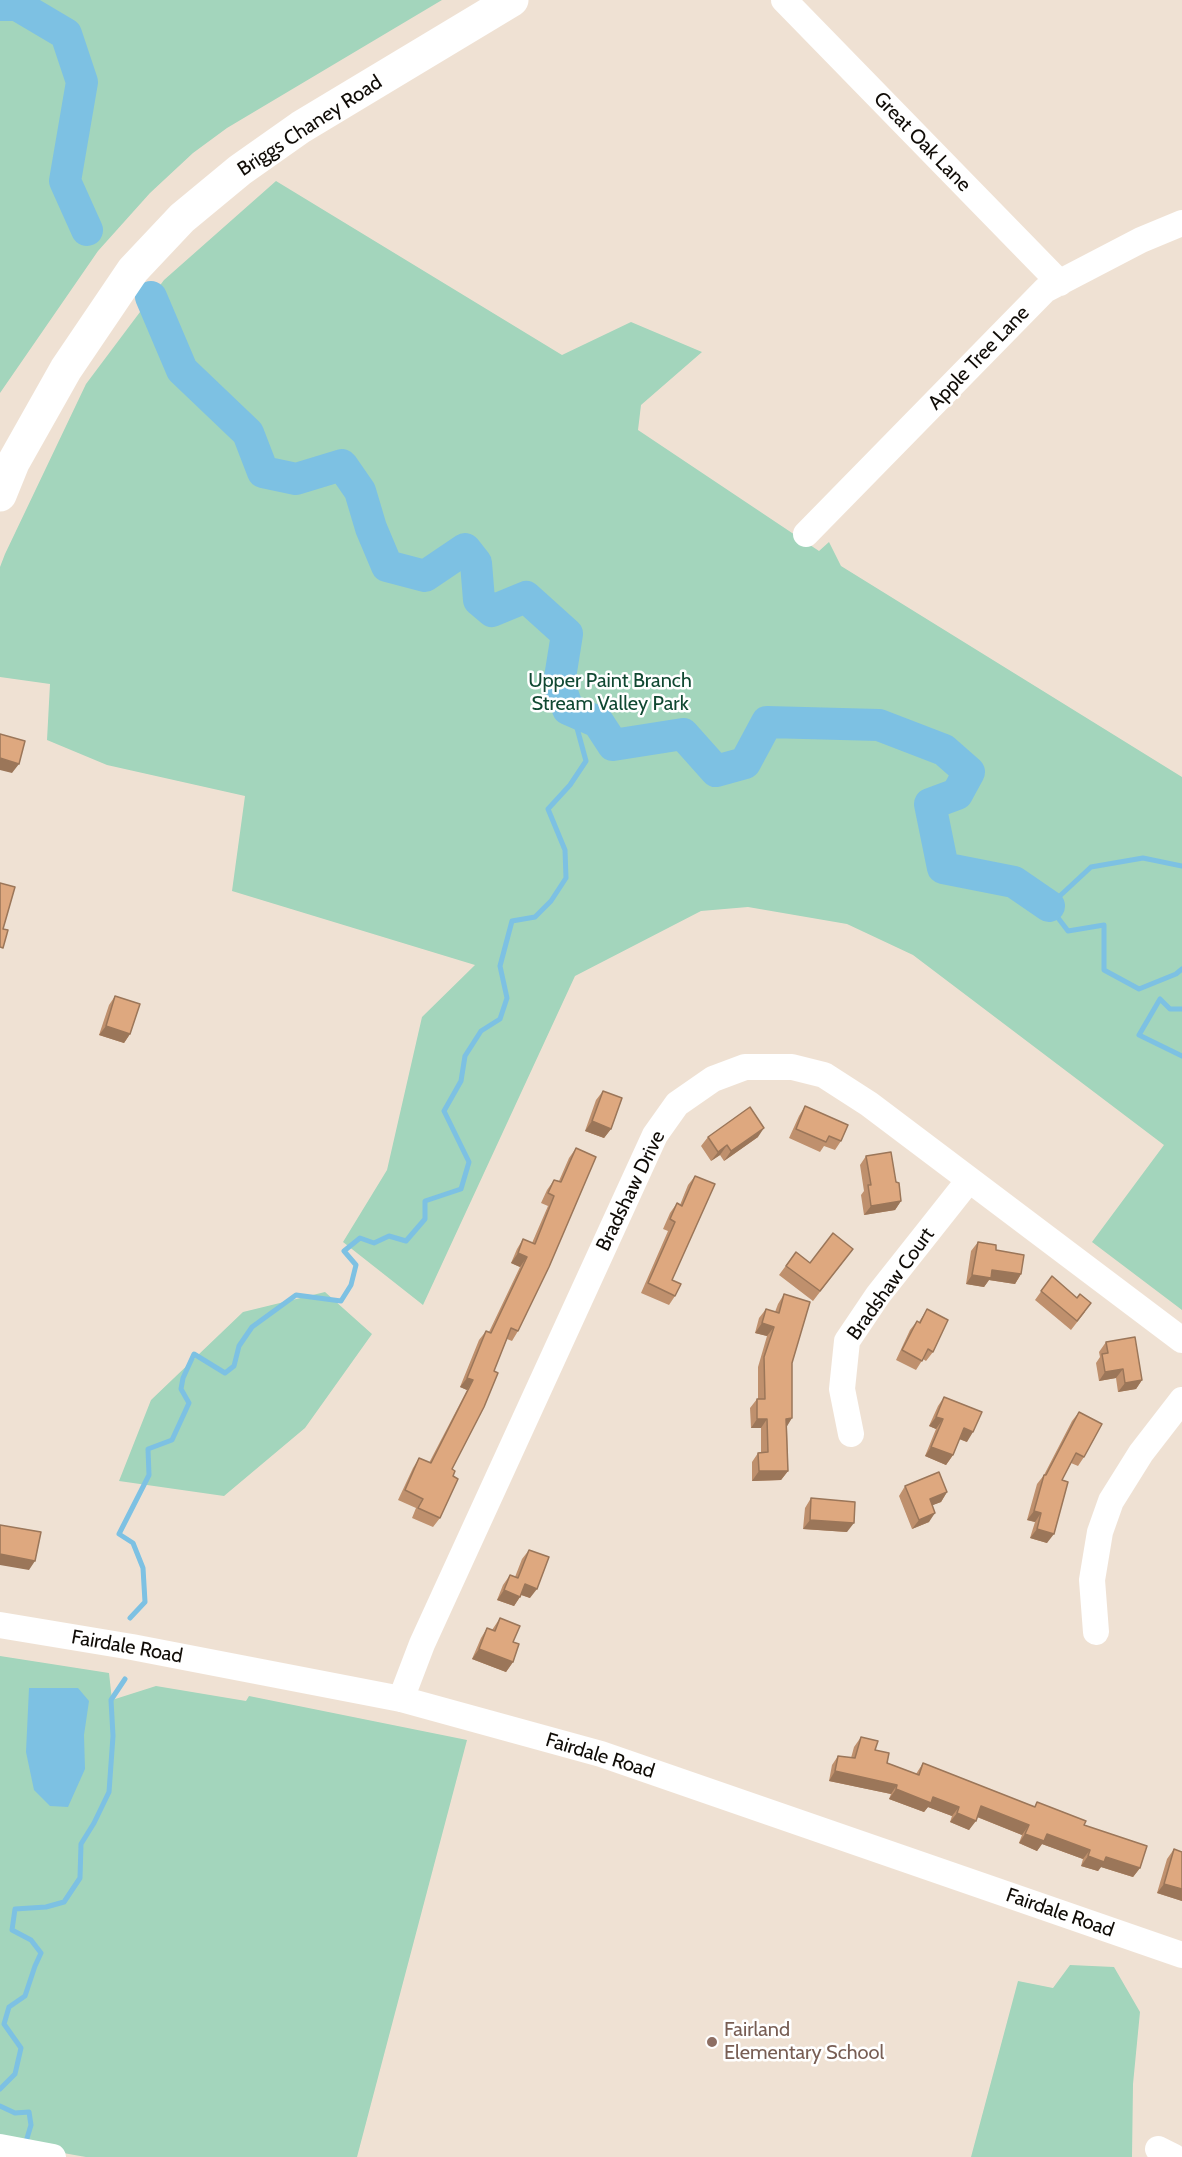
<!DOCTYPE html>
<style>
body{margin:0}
canvas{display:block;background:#efe1d3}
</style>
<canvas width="1182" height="2157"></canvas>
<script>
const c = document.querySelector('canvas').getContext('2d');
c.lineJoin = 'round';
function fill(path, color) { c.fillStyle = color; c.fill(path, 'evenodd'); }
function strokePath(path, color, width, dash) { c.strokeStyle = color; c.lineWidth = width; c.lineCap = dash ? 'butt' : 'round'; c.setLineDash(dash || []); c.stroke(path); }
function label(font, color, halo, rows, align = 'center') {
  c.font = font + ' Cabin,sans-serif'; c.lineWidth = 5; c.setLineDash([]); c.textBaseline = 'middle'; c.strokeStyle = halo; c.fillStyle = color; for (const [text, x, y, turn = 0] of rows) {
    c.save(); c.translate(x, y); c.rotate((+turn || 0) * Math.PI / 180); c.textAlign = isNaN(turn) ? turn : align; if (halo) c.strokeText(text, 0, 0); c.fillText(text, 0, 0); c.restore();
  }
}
fill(new Path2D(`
 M 0,0 L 442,0 L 227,128 L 193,153 L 150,193 L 98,251 L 0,393 Z
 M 276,181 L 562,355 L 631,322 L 702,352 L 641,405 L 638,430 L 819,551 L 829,542 L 841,566 L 1182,777 L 1182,1310 L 1092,1242 L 1164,1145 L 913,955 L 847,924 L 748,907 L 701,911 L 575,976 L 423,1305 L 343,1242 L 387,1170 L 422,1017 L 475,965 L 232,891 L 245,796 L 107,765 L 47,740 L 50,684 L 0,677 L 0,567 L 5,554 L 86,384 L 164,280 Z
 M 325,1292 L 372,1334 L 305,1428 L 224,1496 L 119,1481 L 151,1400 L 243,1312 Z
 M 0,1656 L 109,1673 L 112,1700 L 156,1686 L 246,1701 L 249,1696 L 467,1740 L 357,2157 L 86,2157 L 0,2142 Z
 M 1070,1965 L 1114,1967 L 1140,2012 L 1133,2084 L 1132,2157 L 971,2157 L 1018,1981 L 1053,1988 Z`), '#a3d5bc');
fill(new Path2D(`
 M 29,1688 L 78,1688 L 89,1701 L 84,1735 L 85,1769 L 68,1807 L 50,1806 L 34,1790 L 26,1752 Z`), '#7dc1e3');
strokePath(new Path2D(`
 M 1182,866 L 1143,858 L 1091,867 L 1049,906 L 1068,931 L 1104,925 L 1104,970 L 1139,989 L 1176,974 L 1182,969
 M 1182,1009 L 1170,1009 L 1160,999 L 1139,1035 L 1182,1056
 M 130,1618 L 145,1602 L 143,1568 L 133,1543 L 119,1534 L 149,1475 L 148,1449 L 172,1440 L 189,1403 L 181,1389 L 183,1378 L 194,1354 L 225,1373 L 234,1366 L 239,1346 L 252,1327 L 296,1295 L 341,1301 L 351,1285 L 356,1265 L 344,1251 L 360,1238 L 374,1243 L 389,1236 L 406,1241 L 425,1219 L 425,1201 L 461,1189 L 469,1162 L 444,1111 L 461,1081 L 465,1056 L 481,1031 L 500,1019 L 507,998 L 500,966 L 512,921 L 535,917 L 551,901 L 566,878 L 565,850 L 548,809 L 570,785 L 586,761 L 577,728 L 568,709
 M 0,2089 L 15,2074 L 21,2048 L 4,2024 L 9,2007 L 25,1996 L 35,1966 L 41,1953 L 31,1940 L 12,1930 L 15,1909 L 46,1907 L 64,1902 L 80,1878 L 81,1844 L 94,1823 L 109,1792 L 113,1736 L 111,1700 L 125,1679
 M 0,2106 L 15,2113 L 29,2112 L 31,2125 L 25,2145`), '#7dc1e3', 5);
strokePath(new Path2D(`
 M 0,5 L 17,5 L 66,34 L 82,82 L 65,181 L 87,230
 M 151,297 L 182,370 L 248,433 L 263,472 L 296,479 L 342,465 L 360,491 L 371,528 L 387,566 L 425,576 L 465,549 L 476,563 L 479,600 L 492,611 L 526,597 L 567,634 L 559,684 L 568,709 L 598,722 L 613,745 L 683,734 L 716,771 L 745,763 L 767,722 L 879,725 L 944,750 L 969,772 L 957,794 L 930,804 L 943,868 L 1014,882 L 1049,906`), '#7dc1e3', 32);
strokePath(new Path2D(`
 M 784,0 L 1060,283
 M 806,534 L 1045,290 L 1141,240 L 1182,223
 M 851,1434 L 842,1389 L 847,1341 L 878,1295 L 969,1180
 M 0,1625 L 132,1647 L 401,1699 L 601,1754 L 1182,1955
 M 1096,1632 L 1092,1580 L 1100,1532 L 1111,1501 L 1141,1453 L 1182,1400
 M 401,1699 L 422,1644 L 655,1135 L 677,1104 L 713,1079 L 745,1067 L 792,1067 L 824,1075 L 869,1104 L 1182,1340
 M 0,2147 L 53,2157
 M 1158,2149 L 1174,2157`), '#fff', 26);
strokePath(new Path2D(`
 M 0,495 L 13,463 L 66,369 L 133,270 L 182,218 L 240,170 L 301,127 L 512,0`), '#fff', 33);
fill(new Path2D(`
 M 115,996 L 130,1034 L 124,1043 L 99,1035 L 109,1005 Z
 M 603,1091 L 611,1129 L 604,1138 L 585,1131 L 596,1100 Z
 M 805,1106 L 841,1141 L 835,1150 L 824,1146 L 820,1152 L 789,1138 L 799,1116 Z
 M 708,1137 L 758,1137 L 724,1161 L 720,1155 L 711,1161 L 701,1146 Z
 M 576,1148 L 518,1331 L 512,1341 L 507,1339 L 452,1469 L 453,1476 L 440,1518 L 433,1527 L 412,1518 L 416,1508 L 398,1500 L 413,1468 L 419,1458 L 429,1463 L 467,1390 L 460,1387 L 479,1340 L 486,1331 L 489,1332 L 520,1267 L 511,1263 L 517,1249 L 523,1239 L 532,1243 L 548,1206 L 541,1203 L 547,1190 L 554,1180 L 559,1181 L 569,1158 Z
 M 866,1156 L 896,1182 L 901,1201 L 895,1210 L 864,1215 L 861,1195 L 864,1191 L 860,1165 Z
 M 695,1176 L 672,1280 L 675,1296 L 669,1305 L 641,1293 L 668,1231 L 663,1229 L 670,1213 L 677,1203 L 680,1205 L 688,1185 Z
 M 978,1242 L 996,1250 L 1021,1274 L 1015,1284 L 989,1280 L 984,1287 L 966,1284 L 971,1251 Z
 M 853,1249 L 813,1301 L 779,1275 L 796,1252 L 810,1263 Z
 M 1052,1276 L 1085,1312 L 1071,1330 L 1035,1300 Z
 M 784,1294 L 792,1363 L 787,1426 L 788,1471 L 781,1480 L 752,1481 L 752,1462 L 758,1453 L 761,1453 L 761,1428 L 751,1428 L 750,1408 L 757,1399 L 758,1399 L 758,1367 L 767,1336 L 755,1333 L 759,1318 L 766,1309 L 775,1312 L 778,1304 Z
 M 927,1309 L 933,1352 L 926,1361 L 923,1359 L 916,1370 L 896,1360 L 910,1330 L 917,1321 L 919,1322 Z
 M 1106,1342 L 1142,1380 L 1136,1389 L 1118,1392 L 1116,1378 L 1099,1381 L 1096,1363 L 1100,1357 L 1099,1352 Z
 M 944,1397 L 967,1442 L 959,1439 L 953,1455 L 946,1465 L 925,1456 L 936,1429 L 929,1426 L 938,1406 Z
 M 1079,1412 L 1084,1457 L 1078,1466 L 1071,1463 L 1062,1480 L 1047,1543 L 1030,1538 L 1035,1522 L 1027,1520 L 1037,1484 L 1044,1475 L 1072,1421 Z
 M 905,1486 L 947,1492 L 941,1502 L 932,1505 L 929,1522 L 912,1529 L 899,1496 Z
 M 811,1498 L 847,1532 L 803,1529 L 805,1508 Z
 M 529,1550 L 530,1598 L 521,1595 L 514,1606 L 497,1600 L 503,1585 L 510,1575 L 515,1577 L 522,1559 Z
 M 500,1618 L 513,1642 L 513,1662 L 506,1672 L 472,1659 L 481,1638 L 487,1628 L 492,1630 Z
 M 861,1737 L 875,1750 L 887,1763 L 916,1774 L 923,1763 L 1034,1807 L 1037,1802 L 1084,1825 L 1140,1868 L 1133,1877 L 1101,1867 L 1098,1871 L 1081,1866 L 1083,1859 L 1042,1844 L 1037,1851 L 1019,1843 L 1022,1835 L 977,1817 L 969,1830 L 950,1822 L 952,1816 L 928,1807 L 924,1812 L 889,1799 L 891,1794 L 829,1781 L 832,1765 L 838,1756 L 851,1758 L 854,1747 Z
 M 1174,1849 L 1182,1901 L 1157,1893 L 1167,1859 Z`), '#bf906d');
fill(new Path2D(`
 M 0,758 L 19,764 L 12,773 L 0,770 Z
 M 106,1026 L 130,1034 L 124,1043 L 99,1035 Z
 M 592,1121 L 611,1129 L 604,1138 L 585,1131 Z
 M 764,1128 L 758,1137 L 724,1161 L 731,1151 Z
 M 727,1145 L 720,1155 L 711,1161 L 718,1152 Z
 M 901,1201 L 895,1210 L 864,1215 L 871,1206 Z
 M 518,1253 L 527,1257 L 520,1267 L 511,1263 Z
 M 992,1270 L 1021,1274 L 1015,1284 L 989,1280 L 984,1287 L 966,1284 L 972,1275 Z
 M 762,1323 L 774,1327 L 767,1336 L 755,1333 Z
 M 1123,1369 L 1116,1378 L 1099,1381 L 1105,1372 Z
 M 467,1378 L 473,1380 L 467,1390 L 460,1387 Z
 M 1142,1380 L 1136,1389 L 1118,1392 L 1125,1383 Z
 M 936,1417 L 943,1419 L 936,1429 L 929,1426 Z
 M 792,1418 L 786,1428 L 786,1419 Z
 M 757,1419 L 767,1419 L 761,1428 L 751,1428 Z
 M 964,1428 L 973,1432 L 967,1442 L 957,1438 Z
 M 931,1447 L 953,1455 L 946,1465 L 925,1456 Z
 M 759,1471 L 788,1471 L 781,1480 L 752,1481 Z
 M 947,1492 L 941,1502 L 923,1509 L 930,1499 Z
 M 1034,1511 L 1041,1513 L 1035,1522 L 1027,1520 Z
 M 935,1513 L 929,1522 L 912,1529 L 919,1520 Z
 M 810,1520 L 854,1523 L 847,1532 L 803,1529 Z
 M 1037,1529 L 1054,1534 L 1047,1543 L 1030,1538 Z
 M 0,1554 L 35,1561 L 29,1570 L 0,1565 Z
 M 525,1584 L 537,1589 L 530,1598 L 519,1594 Z
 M 504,1590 L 520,1597 L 514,1606 L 497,1600 Z
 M 479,1649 L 513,1662 L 506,1672 L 472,1659 Z
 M 835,1771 L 897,1785 L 891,1794 L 829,1781 Z
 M 896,1789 L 933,1797 L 959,1807 L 952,1816 L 928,1807 L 924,1812 L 889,1799 Z
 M 981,1806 L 1029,1825 L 1022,1835 L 975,1816 Z
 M 957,1813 L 976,1821 L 969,1830 L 950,1822 Z
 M 1025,1834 L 1047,1834 L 1090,1850 L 1083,1859 L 1042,1844 L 1037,1851 L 1019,1843 Z
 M 1088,1856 L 1106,1857 L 1140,1868 L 1133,1877 L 1101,1867 L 1098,1871 L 1081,1866 Z
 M 1164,1884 L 1182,1889 L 1182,1901 L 1157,1893 Z`), '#9b7659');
const building = new Path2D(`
 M 0,734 L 25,741 L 19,764 L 0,758 Z
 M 0,883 L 15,887 L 3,929 L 8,930 L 3,948 L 0,947 Z
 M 115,996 L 140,1004 L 130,1034 L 106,1026 Z
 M 603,1091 L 622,1098 L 611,1129 L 592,1121 Z
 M 805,1106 L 848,1125 L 841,1141 L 829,1136 L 826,1142 L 796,1129 Z
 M 750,1107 L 764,1128 L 731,1151 L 727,1145 L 718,1152 L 708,1137 Z
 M 576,1148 L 596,1157 L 549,1267 L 518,1331 L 511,1328 L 494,1371 L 498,1373 L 484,1407 L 452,1469 L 455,1471 L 453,1476 L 458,1479 L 440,1518 L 418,1508 L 423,1499 L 405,1490 L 419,1458 L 431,1463 L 473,1380 L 467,1378 L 486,1331 L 491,1333 L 527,1257 L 518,1253 L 523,1239 L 535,1244 L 554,1196 L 548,1193 L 554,1180 L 561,1182 Z
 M 891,1152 L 896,1182 L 899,1183 L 901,1201 L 871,1206 L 868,1185 L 871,1185 L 866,1156 Z
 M 695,1176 L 715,1184 L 672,1280 L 681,1284 L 675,1296 L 648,1283 L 675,1222 L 670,1219 L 677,1203 L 682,1206 Z
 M 833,1233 L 853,1249 L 820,1291 L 786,1266 L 796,1252 L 810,1263 Z
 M 978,1242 L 996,1245 L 996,1250 L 1024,1255 L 1021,1274 L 992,1270 L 991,1278 L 972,1275 Z
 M 1052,1276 L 1077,1298 L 1080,1294 L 1091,1303 L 1077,1321 L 1041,1291 Z
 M 784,1294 L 810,1302 L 792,1363 L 792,1418 L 786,1419 L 788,1471 L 759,1471 L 758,1453 L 768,1452 L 767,1419 L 757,1419 L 757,1399 L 765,1399 L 764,1357 L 774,1327 L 762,1323 L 766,1309 L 779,1313 Z
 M 927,1309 L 948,1320 L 933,1352 L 928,1349 L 922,1361 L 902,1350 L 917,1321 L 920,1323 Z
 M 1135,1337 L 1142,1380 L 1125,1383 L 1123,1369 L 1105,1372 L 1102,1354 L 1108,1353 L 1106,1342 Z
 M 944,1397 L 982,1412 L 973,1432 L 964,1428 L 953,1455 L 931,1447 L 943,1419 L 936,1417 Z
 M 1079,1412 L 1102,1424 L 1084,1457 L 1076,1453 L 1062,1480 L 1068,1482 L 1054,1534 L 1037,1529 L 1041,1513 L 1034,1511 L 1044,1475 L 1046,1475 Z
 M 939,1472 L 947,1492 L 930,1499 L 935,1513 L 919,1520 L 905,1486 Z
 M 811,1498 L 855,1502 L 854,1523 L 810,1520 Z
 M 0,1525 L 41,1532 L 35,1561 L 0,1554 Z
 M 529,1550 L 549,1557 L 537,1589 L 525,1584 L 520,1597 L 504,1590 L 510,1575 L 518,1578 Z
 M 500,1618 L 520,1626 L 513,1642 L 519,1644 L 513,1662 L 479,1649 L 487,1628 L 495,1631 Z
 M 861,1737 L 878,1741 L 875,1750 L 889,1753 L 887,1763 L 919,1775 L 923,1763 L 1035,1807 L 1037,1802 L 1086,1821 L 1084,1825 L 1147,1846 L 1140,1868 L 1106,1857 L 1104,1862 L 1088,1856 L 1090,1850 L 1047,1834 L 1044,1841 L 1025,1834 L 1029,1825 L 981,1806 L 976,1821 L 957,1813 L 959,1807 L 933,1797 L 931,1803 L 896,1789 L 897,1785 L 835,1771 L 838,1756 L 855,1758 Z
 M 1174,1849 L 1182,1852 L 1182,1889 L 1164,1884 Z`);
fill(building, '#dea87f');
strokePath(building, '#9b7659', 1.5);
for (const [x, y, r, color] of [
 [712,2042,6,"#8d6e63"]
]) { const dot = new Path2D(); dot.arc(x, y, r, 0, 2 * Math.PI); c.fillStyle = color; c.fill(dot); strokePath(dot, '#fff', 2); }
label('20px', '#100c07', '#fff', [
 ["Briggs Chaney Road",310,126,-33],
 ["Great Oak Lane",922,142,46],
 ["Apple Tree Lane",979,358,-46],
 ["Bradshaw Drive",631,1191,-64],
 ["Bradshaw Court",891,1284,-54],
 ["Fairdale Road",127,1647,10],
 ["Fairdale Road",600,1756,17],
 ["Fairdale Road",1060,1913,19]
]);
label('20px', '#104832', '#fff', [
 ["Upper Paint Branch",610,681],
 ["Stream Valley Park",610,704]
]);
label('20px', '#785e54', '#fff', [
 ["Fairland",724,2030],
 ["Elementary School",724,2053]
], 'left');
</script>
